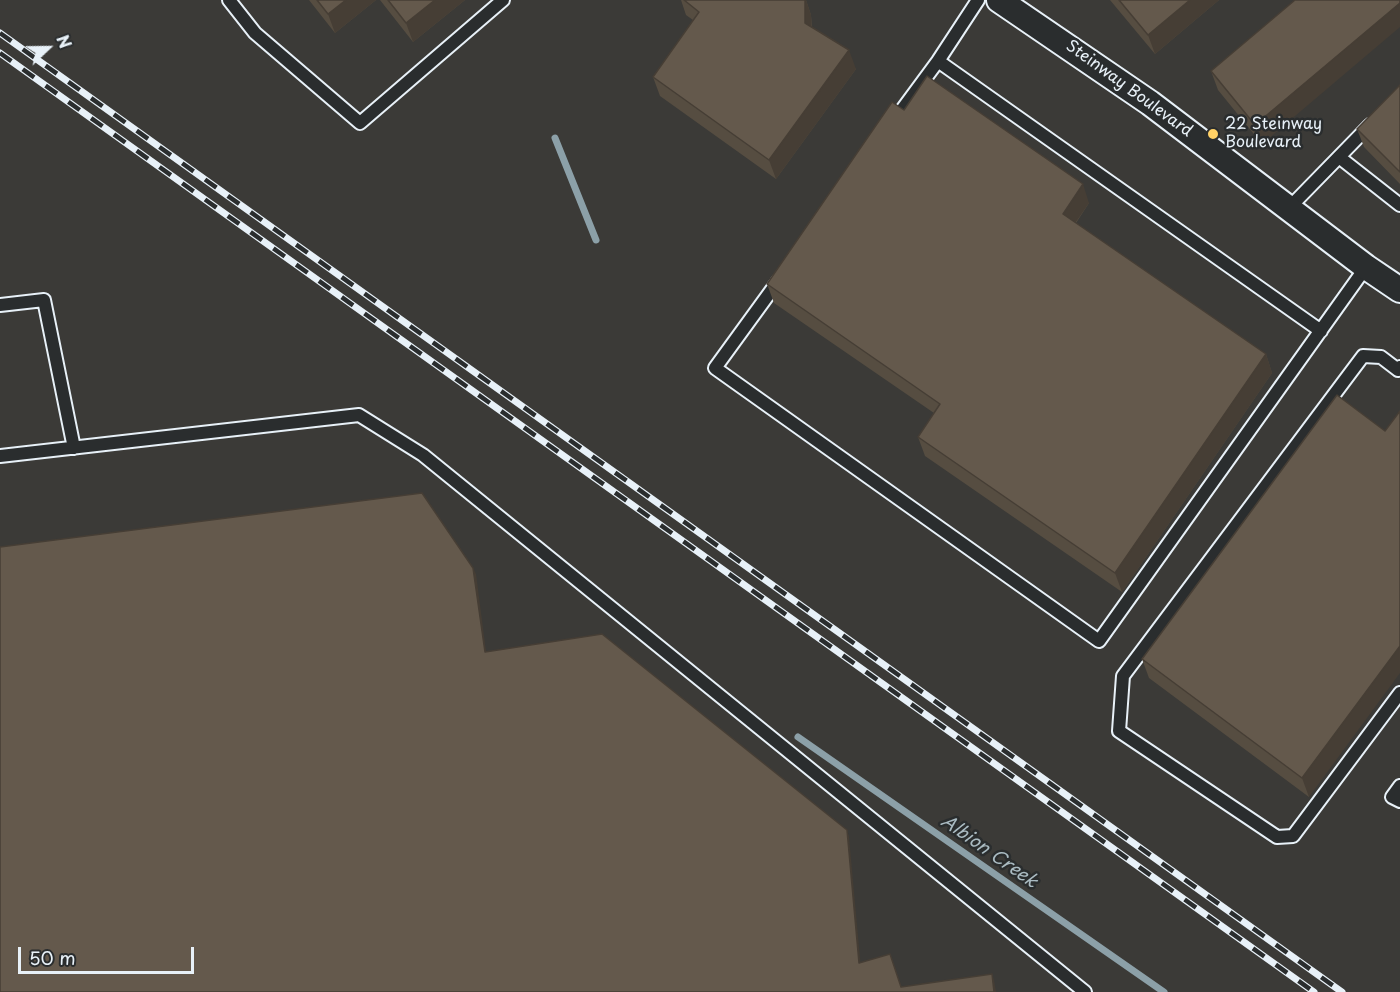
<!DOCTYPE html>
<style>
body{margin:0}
#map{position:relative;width:1400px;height:992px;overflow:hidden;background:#2a2d2e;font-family:"Playpen Sans",sans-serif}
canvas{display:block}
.north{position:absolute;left:18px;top:18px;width:60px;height:60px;-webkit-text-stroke:4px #2a2d2e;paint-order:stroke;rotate:68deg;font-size:16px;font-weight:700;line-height:24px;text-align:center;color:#e8f1f8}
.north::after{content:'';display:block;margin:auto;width:21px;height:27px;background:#e8f1f8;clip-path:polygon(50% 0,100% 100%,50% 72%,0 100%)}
.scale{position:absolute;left:18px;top:947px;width:176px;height:27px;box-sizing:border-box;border:3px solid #e8f1f8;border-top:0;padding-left:8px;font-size:18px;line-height:21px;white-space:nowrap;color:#e8f1f8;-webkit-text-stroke:4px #2a2d2e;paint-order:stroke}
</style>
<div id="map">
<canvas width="1400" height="992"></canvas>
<div class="north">N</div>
<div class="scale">50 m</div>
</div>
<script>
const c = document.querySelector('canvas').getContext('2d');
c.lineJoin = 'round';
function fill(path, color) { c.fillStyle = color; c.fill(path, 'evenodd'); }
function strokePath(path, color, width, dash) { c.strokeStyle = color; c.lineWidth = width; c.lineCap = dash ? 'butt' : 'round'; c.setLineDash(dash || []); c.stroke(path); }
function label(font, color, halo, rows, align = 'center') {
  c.font = font + ' "Playpen Sans",sans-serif'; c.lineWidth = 5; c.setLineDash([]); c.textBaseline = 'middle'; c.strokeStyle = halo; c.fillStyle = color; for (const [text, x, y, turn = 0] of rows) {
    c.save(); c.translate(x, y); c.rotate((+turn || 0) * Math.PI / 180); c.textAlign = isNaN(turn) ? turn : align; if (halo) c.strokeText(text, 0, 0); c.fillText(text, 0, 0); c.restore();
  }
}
fill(new Path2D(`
 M 0,0 L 1400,0 L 1400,992 L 0,992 Z`), '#3b3a37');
strokePath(new Path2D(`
 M 555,138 L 596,240
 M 798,737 L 1164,992`), '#8ca0a8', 7);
const lane = new Path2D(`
 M 229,0 L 255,33 L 360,123 L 503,0
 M 938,61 L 1321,331
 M 893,122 L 938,61 L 978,0
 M 1339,157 L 1400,205
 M 1289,208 L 1370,125
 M 779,280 L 715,368 L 1099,641 L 1366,267
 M 0,305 L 44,300 L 74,448
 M 1400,367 L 1398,370 L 1381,357 L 1363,356 L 1123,676 L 1119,731 L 1277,837 L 1293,836 L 1400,693
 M 0,456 L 359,415 L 423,455 L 1085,992
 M 1400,786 L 1392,797 L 1400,801`);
const street = new Path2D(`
 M 999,0 L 1150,103 L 1366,267 L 1400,290`);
strokePath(lane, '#e8f1f8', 16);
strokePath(street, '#e8f1f8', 28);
strokePath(lane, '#2a2d2e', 12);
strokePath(street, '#2a2d2e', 24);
const rail = new Path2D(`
 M 0,33 L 1342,992
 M 0,53 L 1314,992`);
strokePath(rail, '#e8f1f8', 7);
strokePath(rail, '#2a2d2e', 4.5, [14]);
fill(new Path2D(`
 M 309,0 L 376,0 L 335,33 Z
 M 380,0 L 465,0 L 413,42 Z
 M 681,0 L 806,0 L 811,15 L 812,27 L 856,69 L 776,179 L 660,96 L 653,77 L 693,20 L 686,15 Z
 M 1110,0 L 1219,0 L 1155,54 Z
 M 1295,0 L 1262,144 L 1218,90 L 1211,71 Z
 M 1400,85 L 1400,184 L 1364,147 L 1357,129 Z
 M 904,110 L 1089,203 L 1076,223 L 1266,354 L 1272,373 L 1122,592 L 925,456 L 918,437 L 934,413 L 774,303 L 767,284 Z
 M 1337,395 L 1309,797 L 1149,678 L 1142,659 Z`), '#564d41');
fill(new Path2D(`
 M 346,0 L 376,0 L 335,33 L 328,14 Z
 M 435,0 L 465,0 L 413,42 L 406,23 Z
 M 805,0 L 806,0 L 811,15 L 812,41 L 805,23 Z
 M 1190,0 L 1219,0 L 1155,54 L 1148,35 Z
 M 1400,3 L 1400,27 L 1262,144 L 1255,125 Z
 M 849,50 L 856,69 L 776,179 L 769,160 Z
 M 1083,184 L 1089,203 L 1069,232 L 1063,214 Z
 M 1266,354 L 1272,373 L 1122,592 L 1115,573 Z
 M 473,568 L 476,574 L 487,659 L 485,652 Z
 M 1400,646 L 1400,673 L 1309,797 L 1302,778 Z
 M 847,830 L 849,837 L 861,969 L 859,963 Z
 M 992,974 L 994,980 L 996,992 L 994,992 Z`), '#463e35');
const building = new Path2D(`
 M 317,0 L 346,0 L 328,14 Z
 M 388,0 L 435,0 L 406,23 Z
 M 684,0 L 805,0 L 805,23 L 849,50 L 769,160 L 653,77 L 699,12 Z
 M 1119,0 L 1190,0 L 1148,35 Z
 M 1295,0 L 1400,0 L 1400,3 L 1255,125 L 1211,71 Z
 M 927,76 L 1083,184 L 1063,214 L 1266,354 L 1115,573 L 918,437 L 940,404 L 767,284 L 892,102 L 904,110 Z
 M 1400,85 L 1400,172 L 1357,129 Z
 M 1337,395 L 1385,431 L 1400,411 L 1400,646 L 1302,778 L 1142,659 Z
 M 422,493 L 473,568 L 485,652 L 602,634 L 847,830 L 859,963 L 890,954 L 901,987 L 992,974 L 994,992 L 0,992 L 0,547 Z`);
fill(building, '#64594c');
strokePath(building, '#463e35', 1.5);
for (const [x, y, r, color] of [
 [1213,134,6,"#ffd166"]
]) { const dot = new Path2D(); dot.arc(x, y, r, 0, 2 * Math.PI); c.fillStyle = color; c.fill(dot); strokePath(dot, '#2a2d2e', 2); }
label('16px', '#e8f1f8', '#2a2d2e', [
 ["Steinway Boulevard",1129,89,36]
]);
label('16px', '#e8f1f8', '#2a2d2e', [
 ["22 Steinway",1225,125],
 ["Boulevard",1225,143]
], 'left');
label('italic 18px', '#aabbc2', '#2a2d2e', [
 ["Albion Creek",989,852,35]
]);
</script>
